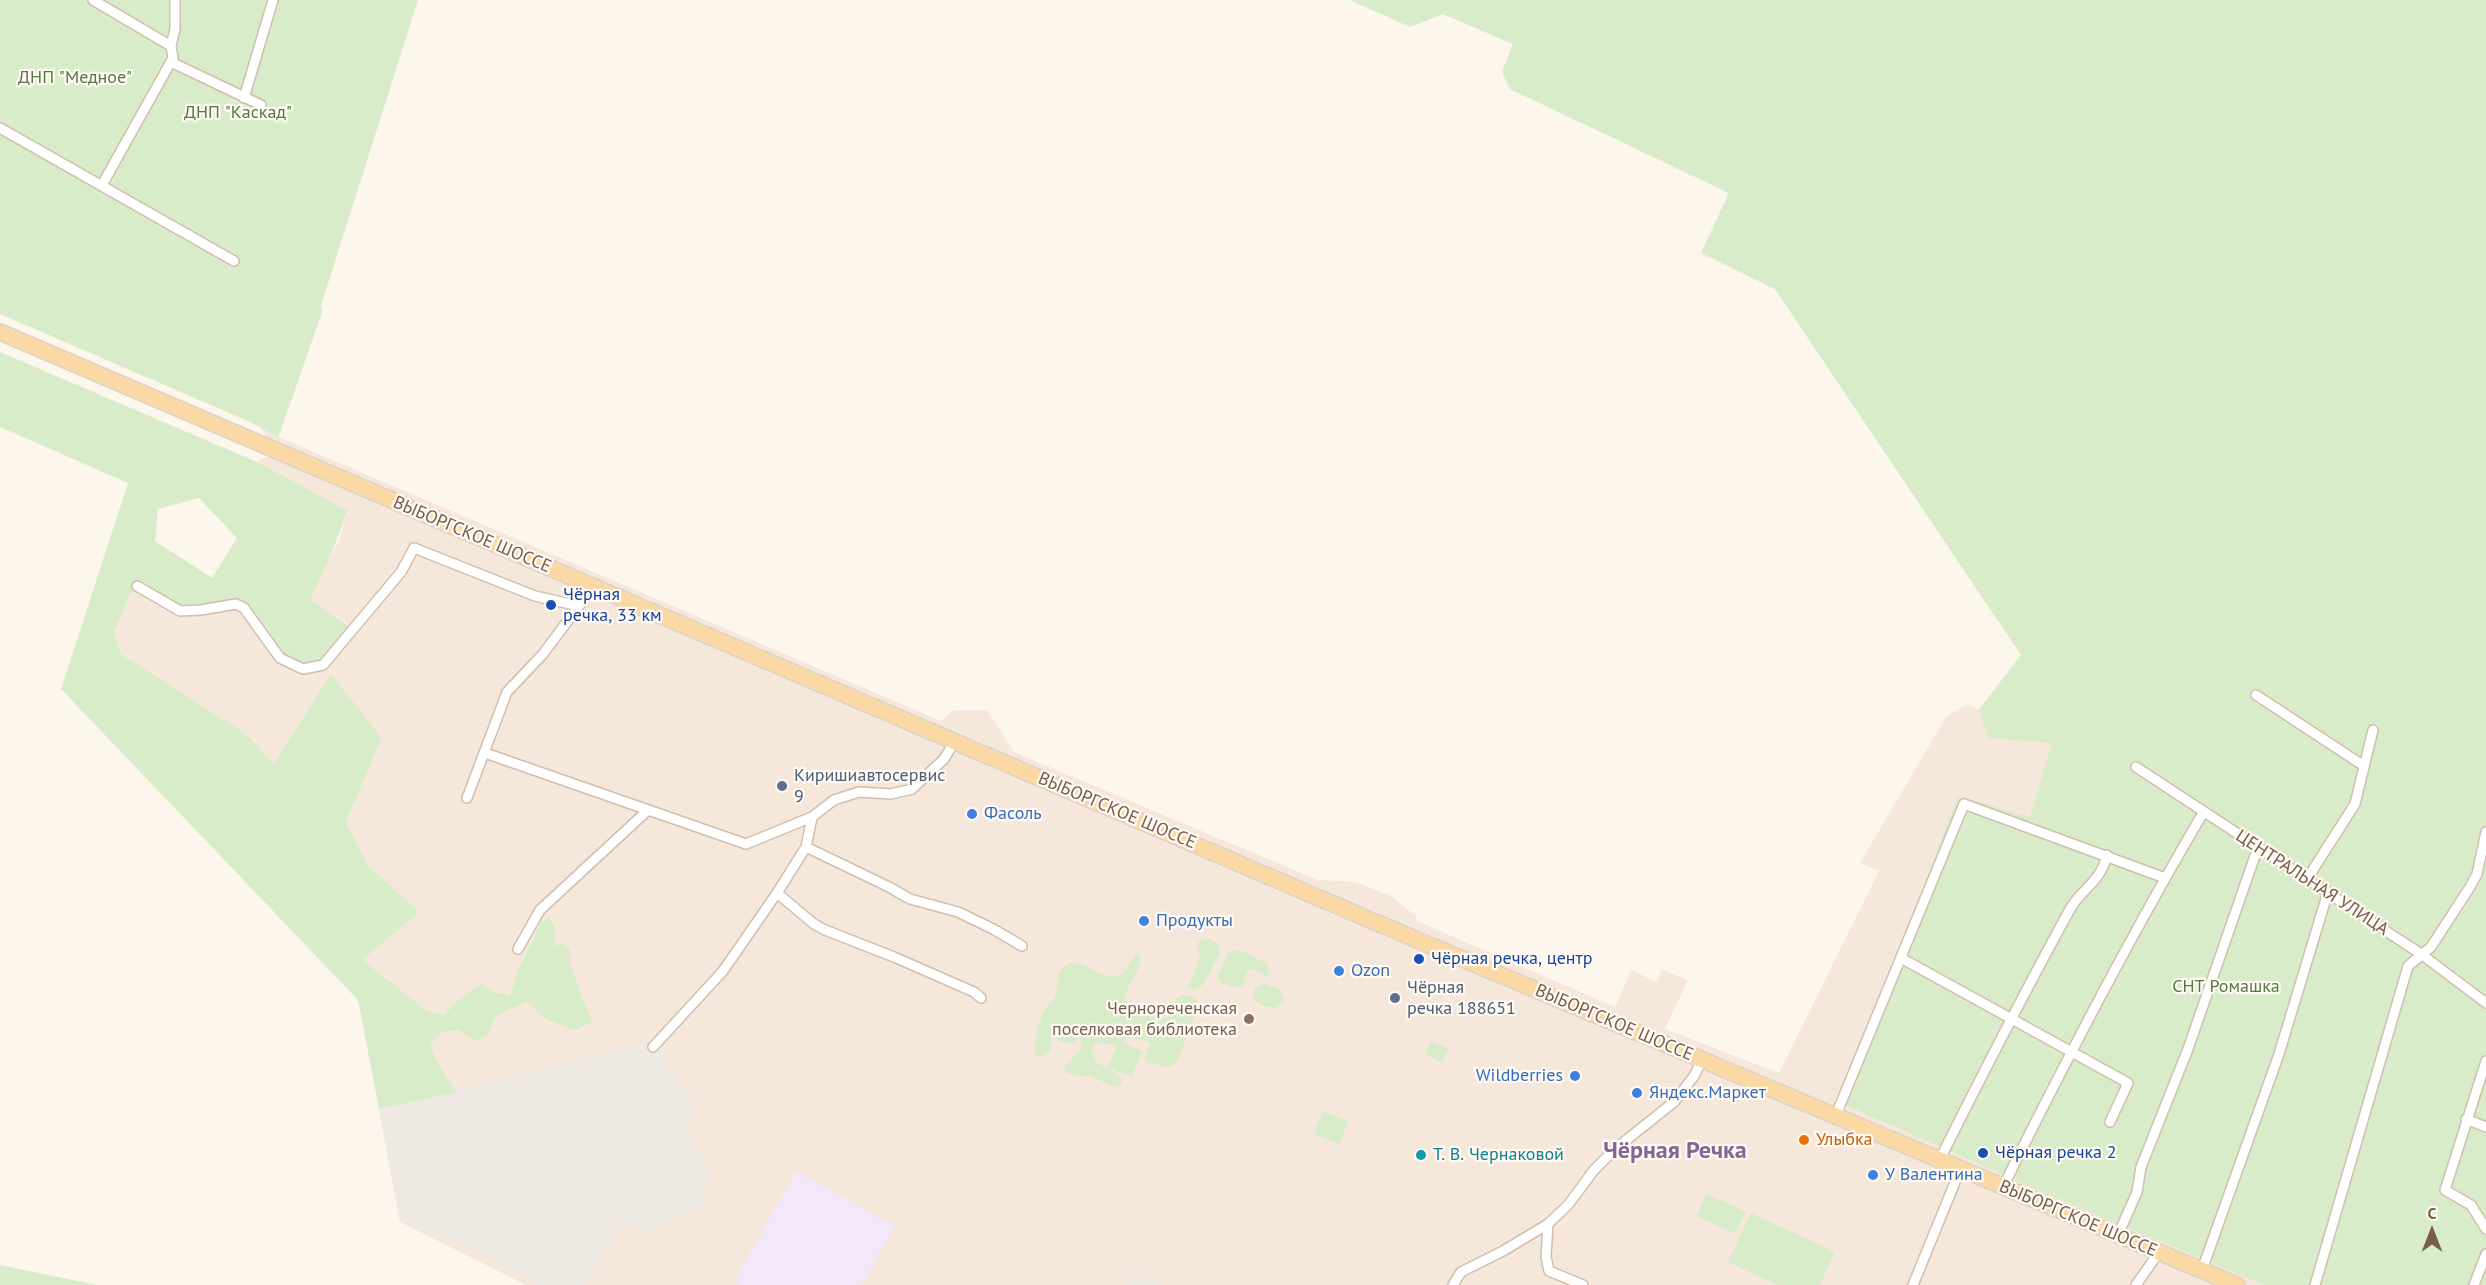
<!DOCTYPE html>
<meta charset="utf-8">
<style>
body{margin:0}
#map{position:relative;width:2486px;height:1285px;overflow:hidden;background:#fdf6ec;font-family:"PT Sans",sans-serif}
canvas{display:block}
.north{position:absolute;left:2402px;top:1201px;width:60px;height:60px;-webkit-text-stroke:4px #fffaf3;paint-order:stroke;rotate:0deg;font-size:16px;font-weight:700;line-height:24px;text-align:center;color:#7a5c4d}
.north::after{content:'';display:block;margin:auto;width:21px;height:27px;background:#7a5c4d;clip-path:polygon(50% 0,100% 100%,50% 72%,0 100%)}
</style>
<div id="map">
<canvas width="2486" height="1285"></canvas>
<div class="north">С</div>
</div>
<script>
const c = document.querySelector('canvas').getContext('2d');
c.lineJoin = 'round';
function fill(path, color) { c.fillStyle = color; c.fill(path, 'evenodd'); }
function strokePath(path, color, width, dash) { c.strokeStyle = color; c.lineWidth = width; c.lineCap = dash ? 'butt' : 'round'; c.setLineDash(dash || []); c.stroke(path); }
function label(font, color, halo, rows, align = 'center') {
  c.font = font + ' "PT Sans",sans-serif'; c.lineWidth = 4.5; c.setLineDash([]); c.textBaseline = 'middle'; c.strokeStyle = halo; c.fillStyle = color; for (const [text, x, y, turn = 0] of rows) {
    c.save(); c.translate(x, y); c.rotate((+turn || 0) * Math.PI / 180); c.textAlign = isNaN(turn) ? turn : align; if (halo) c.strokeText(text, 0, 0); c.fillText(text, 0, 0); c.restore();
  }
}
fill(new Path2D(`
 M 418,0 L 321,305 L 322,312 L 279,437 L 941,721 L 954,710 L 987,710 L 1014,752 L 1318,880 L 1356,882 L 1389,895 L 1416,916 L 1417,921 L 1615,1007 L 1632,969 L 1656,983 L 1662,970 L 1688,980 L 1665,1029 L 1779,1073 L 1879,871 L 1860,863 L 1946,717 L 1967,704 L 1979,709 L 2021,655 L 1775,289 L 1701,253 L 1729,193 L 1510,89 L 1502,72 L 1513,44 L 1443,14 L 1410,27 L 1350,0 L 1496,0 L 1714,81 L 2486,1285 L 526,1285 L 400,1222 L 379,1109 L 455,1092 L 438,1064 L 430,1044 L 441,1033 L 459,1030 L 487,1036 L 496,1016 L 527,1000 L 546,1019 L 592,1022 L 570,963 L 570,950 L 557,946 L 554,942 L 556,929 L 551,917 L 540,921 L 519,968 L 510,995 L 494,992 L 481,984 L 456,1002 L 444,1015 L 426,1010 L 361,960 L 419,912 L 368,865 L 346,822 L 382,738 L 331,675 L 274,763 L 245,733 L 121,654 L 114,632 L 131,592 L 139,587 L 236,604 L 353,628 L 311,600 L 327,561 L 339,541 L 347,510 L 257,462 L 275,451 L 260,426 Z`), '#f5e8da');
fill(new Path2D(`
 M 658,1040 L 666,1064 L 694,1100 L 685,1133 L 708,1167 L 704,1206 L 648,1232 L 622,1223 L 586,1285 L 535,1285 L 480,1250 L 400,1222 L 379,1109 Z
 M 1131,1271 L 1162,1285 L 1126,1285 Z`), '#efe9e4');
fill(new Path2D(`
 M 796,1171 L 895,1226 L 862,1285 L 741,1285 L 734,1281 Z`), '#f3e8fa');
fill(new Path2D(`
 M 0,0 L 418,0 L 321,305 L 322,312 L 278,437 L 250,422 L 0,314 Z
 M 1350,0 L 2486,0 L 2486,1285 L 2264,1285 L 2054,1197 L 1841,1103 L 1958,796 L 2030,817 L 2052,743 L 1988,738 L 1979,710 L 2021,655 L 1775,289 L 1701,253 L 1729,193 L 1510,89 L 1502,72 L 1513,44 L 1443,14 L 1410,27 Z
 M 0,352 L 257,462 L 347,510 C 338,542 323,570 311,600 L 353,629 L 323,665 L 303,669 L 280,658 L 244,608 L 180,611 L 139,587 L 131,592 L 114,632 L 121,654 L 245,733 L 274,763 L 331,674 L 382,738 L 346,822 L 368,865 L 419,912 L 362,960 L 426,1010 L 444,1015 L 456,1002 L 481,984 L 494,992 L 510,995 L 519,968 L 541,921 L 550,917 L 556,929 L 554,942 L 557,946 L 564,943 L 570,950 L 570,963 L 592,1022 L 574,1030 L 546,1019 L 527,1001 L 496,1016 L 487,1036 L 475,1041 L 459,1030 L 441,1033 L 430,1044 L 438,1064 L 456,1092 L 379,1109 L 358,1000 L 61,689 L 128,483 L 0,427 ZM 199,498 L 237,538 L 212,578 L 155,541 L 158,509 Z
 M 1209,938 L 1219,946 L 1220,952 L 1204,984 L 1195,990 L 1188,988 L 1200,956 L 1197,946 L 1199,941 Z
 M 1238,949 L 1268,964 L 1269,973 L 1266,976 L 1251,969 L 1247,971 L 1243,986 C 1235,989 1222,985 1217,978 L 1228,953 Z
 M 1138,954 L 1141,958 C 1139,973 1129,983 1124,997 L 1130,1003 L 1163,1019 L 1170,1016 L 1174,1001 L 1182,995 L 1195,997 L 1199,1007 L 1176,1064 L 1167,1067 L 1147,1062 L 1145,1057 L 1150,1044 L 1147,1041 L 1127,1038 L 1124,1043 L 1142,1051 L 1132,1077 L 1108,1068 L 1122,1079 L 1121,1084 L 1114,1087 L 1091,1076 L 1078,1076 L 1065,1072 L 1064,1068 L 1082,1048 L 1079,1037 L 1074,1044 L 1059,1041 L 1056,1036 L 1051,1037 L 1051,1048 L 1046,1055 L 1034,1057 C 1035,1041 1037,1026 1044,1011 C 1046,1005 1052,1003 1055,997 C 1059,986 1055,969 1068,964 C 1091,956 1115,1003 1134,955 ZM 1095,1043 L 1117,1045 L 1107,1068 L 1096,1062 L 1091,1050 Z
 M 1265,984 L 1279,989 L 1285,1000 L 1275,1008 L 1263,1006 L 1253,998 L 1255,988 Z
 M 1431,1041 L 1448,1048 L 1442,1062 L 1425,1054 Z
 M 1323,1111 L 1348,1121 L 1339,1144 L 1314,1134 Z
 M 1707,1194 L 1746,1212 L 1735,1234 L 1696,1216 Z
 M 1751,1213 L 1835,1252 L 1820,1285 L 1778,1285 L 1728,1262 Z
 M 0,1265 L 97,1285 L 0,1285 Z`), '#d8ecc9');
const minor = new Path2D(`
 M 93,0 L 171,46
 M 171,62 L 261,105
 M 244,98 L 273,0
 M 0,128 L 234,261
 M 102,185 L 173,58 L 171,46 L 175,29 L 175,0
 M 137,586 L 180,611 L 201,610 L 236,604 L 244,608 L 280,658 L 303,669 L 323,665 L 401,572 L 414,548 L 535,596 L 579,606
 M 2256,695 L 2364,766
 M 485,753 L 746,844 L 812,817
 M 2136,767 L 2421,954 L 2486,1003
 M 467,798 L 507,692 L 543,654 L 593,587
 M 806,847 L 889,887 L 910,899 L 958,912 L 993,929 L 1022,946
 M 2307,879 L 2355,804 L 2373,730
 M 777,893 L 814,924 L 825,930 L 894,957 L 974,992 L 981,998
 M 518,949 L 540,910 L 647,811
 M 1901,958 L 2128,1083 L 2110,1122
 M 653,1047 L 723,971 L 777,893 L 806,847 L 812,817 L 834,800 L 859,792 L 891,794 L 912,789 L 944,759 L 955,741
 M 2486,1061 L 2445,1190 L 2471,1205 L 2486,1229
 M 1836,1115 L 1964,804 L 2165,878
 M 2466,1119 L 2486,1127
 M 1939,1161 C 1981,1077 2024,993 2069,911 C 2081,888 2100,884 2107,855
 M 2003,1187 C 2066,1060 2131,935 2203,813
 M 1548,1224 L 1546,1257 L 1549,1271 L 1583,1285
 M 2118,1235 L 2137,1192 L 2141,1167 L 2188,1049 L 2258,847
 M 2202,1270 L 2279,1054 L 2328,892
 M 1453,1285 L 1461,1272 L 1503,1251 L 1548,1224 L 1568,1205 L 1594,1170 L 1615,1149 L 1674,1102 L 1694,1076 L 1702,1060
 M 1913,1285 L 1960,1170
 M 2136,1285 L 2159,1252
 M 2315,1285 L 2408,966 L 2431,947 L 2470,887 L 2477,874 L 2486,832
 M 2474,1285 L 2486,1254`);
const primary = new Path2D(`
 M 0,332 L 1382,925 L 2237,1285`);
strokePath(minor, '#d1beb0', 12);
strokePath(primary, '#dad1cd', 18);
strokePath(minor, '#fff', 9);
strokePath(primary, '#fbd9a5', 15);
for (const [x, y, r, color] of [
 [551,605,6,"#1a4fb4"],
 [782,786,6,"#5c6f8a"],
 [972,814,6,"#3f7fe0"],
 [1144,921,6,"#3f7fe0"],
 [1419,959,6,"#1a4fb4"],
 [1339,971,6,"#3f7fe0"],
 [1395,998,6,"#5c6f8a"],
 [1249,1019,6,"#8d6e63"],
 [1575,1076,6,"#3f7fe0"],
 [1637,1093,6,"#3f7fe0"],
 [1804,1140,6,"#e8710a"],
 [1983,1153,6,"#1a4fb4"],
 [1421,1155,6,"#0f9aa8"],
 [1873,1175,6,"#3f7fe0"]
]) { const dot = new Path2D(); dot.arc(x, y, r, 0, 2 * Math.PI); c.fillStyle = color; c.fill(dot); strokePath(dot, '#fffaf3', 2); }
label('18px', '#537a41', '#fffaf3', [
 ["ДНП \"Медное\"",75,78],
 ["ДНП \"Каскад\"",238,113],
 ["СНТ Ромашка",2226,987]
]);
label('18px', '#7a5c4d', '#fffaf3', [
 ["ВЫБОРГСКОЕ ШОССЕ",472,535,23],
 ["ВЫБОРГСКОЕ ШОССЕ",1117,811,23],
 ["ЦЕНТРАЛЬНАЯ УЛИЦА",2312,883,33],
 ["ВЫБОРГСКОЕ ШОССЕ",1614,1023,23],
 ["ВЫБОРГСКОЕ ШОССЕ",2078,1219,23]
]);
label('18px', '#164399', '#fffaf3', [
 ["Чёрная",563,595],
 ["речка, 33 км",563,616],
 ["Чёрная речка, центр",1431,959],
 ["Чёрная речка 2",1995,1153]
], 'left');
label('18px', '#4e5e75', '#fffaf3', [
 ["Киришиавтосервис",794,776],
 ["9",794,797],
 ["Чёрная",1407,988],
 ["речка 188651",1407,1009]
], 'left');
label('18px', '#366cbe', '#fffaf3', [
 ["Фасоль",984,814],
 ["Продукты",1156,921],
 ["Ozon",1351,971],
 ["Wildberries",1563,1076,"right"],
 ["Яндекс.Маркет",1649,1093],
 ["У Валентина",1885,1175]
], 'left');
label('18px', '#785e54', '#fffaf3', [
 ["Чернореченская",1237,1009],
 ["поселковая библиотека",1237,1030]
], 'right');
label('18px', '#c56008', '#fffaf3', [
 ["Улыбка",1816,1140]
], 'left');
label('18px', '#0d838f', '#fffaf3', [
 ["Т. В. Чернаковой",1433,1155]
], 'left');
label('bold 24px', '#846695', '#fffaf3', [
 ["Чёрная Речка",1675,1151]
]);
</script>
